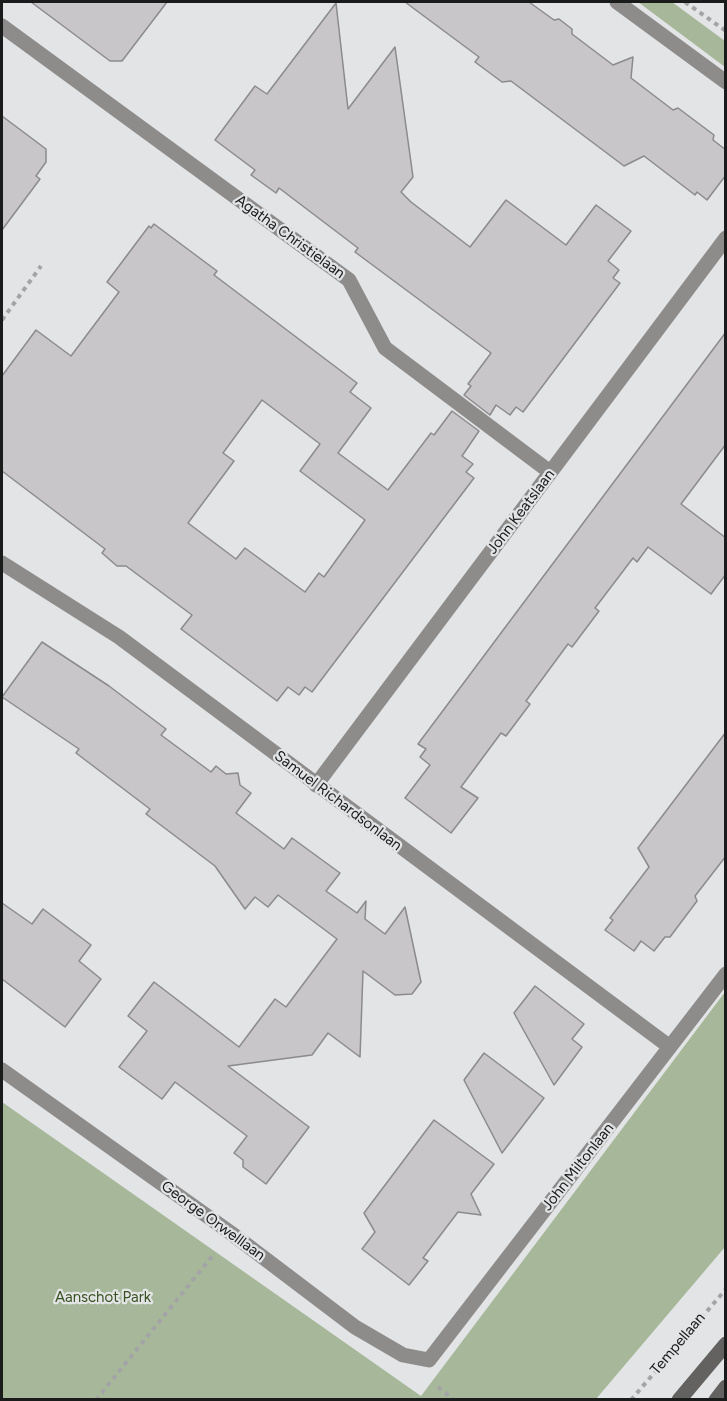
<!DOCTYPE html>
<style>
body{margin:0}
#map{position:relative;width:727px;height:1401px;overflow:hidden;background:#e2e4e6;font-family:Figtree,sans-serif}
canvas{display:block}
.frame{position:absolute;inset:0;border:3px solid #1a1b1b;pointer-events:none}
</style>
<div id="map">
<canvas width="727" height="1401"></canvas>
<div class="frame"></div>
</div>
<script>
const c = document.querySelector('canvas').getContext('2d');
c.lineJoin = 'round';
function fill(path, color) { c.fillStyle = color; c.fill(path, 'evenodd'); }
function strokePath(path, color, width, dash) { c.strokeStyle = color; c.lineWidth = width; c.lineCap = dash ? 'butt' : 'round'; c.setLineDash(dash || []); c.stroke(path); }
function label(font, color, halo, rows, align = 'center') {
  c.font = font + ' Figtree,sans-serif'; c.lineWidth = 4.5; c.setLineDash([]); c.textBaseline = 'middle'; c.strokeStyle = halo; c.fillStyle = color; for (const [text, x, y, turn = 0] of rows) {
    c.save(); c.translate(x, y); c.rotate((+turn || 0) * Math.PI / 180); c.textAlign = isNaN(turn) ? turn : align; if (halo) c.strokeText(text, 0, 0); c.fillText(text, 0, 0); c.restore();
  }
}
fill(new Path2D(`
 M 638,2 L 672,2 L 725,41 L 725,67 Z
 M 725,992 L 725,1247 L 596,1399 L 2,1399 L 2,1102 L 421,1396 Z`), '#a7b89a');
const building = new Path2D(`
 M 31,2 L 167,2 L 122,61 L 110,61 Z
 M 405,2 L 529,2 L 554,20 L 559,19 L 572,29 L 572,34 L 613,65 L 633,57 L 631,78 L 673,110 L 678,108 L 714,135 L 713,140 L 726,150 L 726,175 L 707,200 L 697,192 L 695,195 L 644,156 L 624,166 L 511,81 L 502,82 L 475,62 L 479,57 Z
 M 336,3 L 348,109 L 395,47 L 413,177 L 401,192 L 411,202 L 470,247 L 506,200 L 566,245 L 596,205 L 631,231 L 608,261 L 619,270 L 613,278 L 620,283 L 523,412 L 516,407 L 510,415 L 496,405 L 490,415 L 464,395 L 471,386 L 468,384 L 491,353 L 355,252 L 358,248 L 279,188 L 276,193 L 251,175 L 255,170 L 215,140 L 255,86 L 267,94 Z
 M 2,116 L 46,149 L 46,162 L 36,176 L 40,179 L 2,230 Z
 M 154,224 L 217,271 L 214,275 L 357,383 L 350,392 L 371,408 L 338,453 L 388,490 L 431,433 L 434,435 L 452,411 L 479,431 L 462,456 L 473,464 L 466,472 L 474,478 L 312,692 L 305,687 L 299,695 L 288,687 L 277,701 L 181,629 L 192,615 L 126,566 L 117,566 L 102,553 L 105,549 L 2,471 L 2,376 L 36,330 L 71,356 L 119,292 L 107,282 L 149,226 L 151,228 ZM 262,400 L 320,444 L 300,471 L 365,520 L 324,577 L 319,573 L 305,592 L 245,548 L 236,559 L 188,523 L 234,461 L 223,453 Z
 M 726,332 L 726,444 L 681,504 L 726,538 L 726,574 L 711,594 L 648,547 L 637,562 L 633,558 L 595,608 L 599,611 L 572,647 L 568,644 L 526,701 L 530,704 L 506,736 L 501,733 L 461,787 L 478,798 L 451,833 L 405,798 L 430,765 L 420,757 L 426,749 L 418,744 Z
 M 42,642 L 109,686 L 166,729 L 161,735 L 211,772 L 216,766 L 226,774 L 238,773 L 240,785 L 251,793 L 236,813 L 284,849 L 292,838 L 340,873 L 326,891 L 357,913 L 366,901 L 365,919 L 385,934 L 405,907 L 421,982 L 412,994 L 395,995 L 363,971 L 360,1057 L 328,1033 L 312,1055 L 228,1066 L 309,1127 L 266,1184 L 243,1167 L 243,1160 L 234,1153 L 247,1136 L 175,1082 L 162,1099 L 119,1067 L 147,1031 L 128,1016 L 154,982 L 239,1047 L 275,999 L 286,1007 L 337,939 L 278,895 L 268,907 L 255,897 L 245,909 L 215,866 L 146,814 L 150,809 L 76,753 L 79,749 L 2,697 Z
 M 726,732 L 726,856 L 695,896 L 697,901 L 670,937 L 665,937 L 654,951 L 641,941 L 634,951 L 605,930 L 613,920 L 610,918 L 649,867 L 638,848 Z
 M 2,903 L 32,924 L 43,909 L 91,945 L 79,961 L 101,979 L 65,1027 L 2,979 Z
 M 535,986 L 584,1024 L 572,1039 L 582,1047 L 554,1085 L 514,1013 Z
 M 484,1053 L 544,1098 L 502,1153 L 464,1080 Z
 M 434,1120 L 494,1164 L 471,1194 L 481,1215 L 458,1212 L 423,1258 L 428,1261 L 409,1285 L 362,1249 L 375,1232 L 364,1213 Z`);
fill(building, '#c8c6c8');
strokePath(building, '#8b8a8c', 1.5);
strokePath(new Path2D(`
 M 685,2 L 726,31
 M 2,320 L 41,266
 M 438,1387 L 454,1400
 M 96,1400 L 213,1255
 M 631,1400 L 726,1289`), '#a3a4a6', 4, [4.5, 4.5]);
strokePath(new Path2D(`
 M 617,2 L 726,82
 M 2,26 L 349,280 L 385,348 L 550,472
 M 2,563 L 119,637 L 670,1047
 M 316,785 L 726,238
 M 2,1070 L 231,1233 L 355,1327 L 403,1355 L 429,1360 L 726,974`), '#8d8c8b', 15);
strokePath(new Path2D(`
 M 679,1400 L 726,1344
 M 716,1400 L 726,1387`), '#636261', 15);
label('15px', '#1a1b1b', '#e2e4e6', [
 ["Agatha Christielaan",290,237,36],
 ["John Keatslaan",521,512,-53],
 ["Samuel Richardsonlaan",338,801,37],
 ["John Miltonlaan",578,1167,-52],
 ["George Orwelllaan",213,1221,36],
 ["Tempellaan",678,1344,-50]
]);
label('15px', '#395120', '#e2e4e6', [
 ["Aanschot Park",103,1298]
]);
</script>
